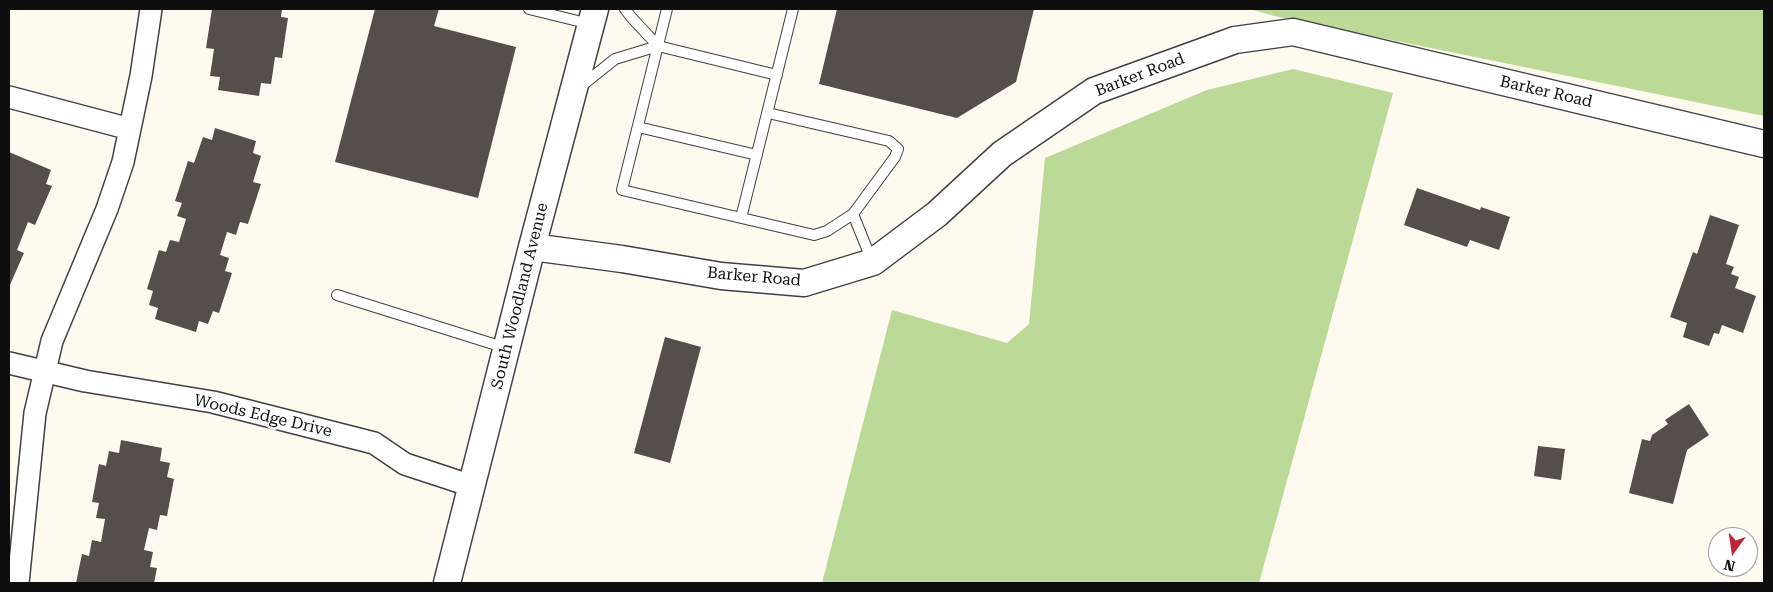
<!DOCTYPE html>
<style>
body{margin:0}
#map{position:relative;width:1773px;height:592px;overflow:hidden;background:#fffaef;font-family:"Roboto Serif",serif}
canvas{display:block}
.frame{position:absolute;inset:0;border:10px solid #0e0e0e;pointer-events:none}
.north{position:absolute;left:1708px;top:527px;width:50px;height:50px;box-sizing:border-box;background:#fff;border:1px solid #9f9f9f;border-radius:50%;rotate:194deg;font-size:14px;font-weight:700;line-height:20px;text-align:center;color:#0e0e0e}
.north::after{content:'';display:block;margin:auto;width:18px;height:22px;background:#bd263a;clip-path:polygon(50% 0,100% 100%,50% 72%,0 100%)}
</style>
<div id="map">
<canvas width="1773" height="592"></canvas>
<div class="frame"></div>
<div class="north">N</div>
</div>
<script>
const c = document.querySelector('canvas').getContext('2d');
c.lineJoin = 'round';
function fill(path, color) { c.fillStyle = color; c.fill(path, 'evenodd'); }
function strokePath(path, color, width, dash) { c.strokeStyle = color; c.lineWidth = width; c.lineCap = dash ? 'butt' : 'round'; c.setLineDash(dash || []); c.stroke(path); }
function label(font, color, halo, rows, align = 'center') {
  c.font = font + ' "Roboto Serif",serif'; c.lineWidth = 5; c.setLineDash([]); c.textBaseline = 'middle'; c.strokeStyle = halo; c.fillStyle = color; for (const [text, x, y, turn = 0] of rows) {
    c.save(); c.translate(x, y); c.rotate((+turn || 0) * Math.PI / 180); c.textAlign = isNaN(turn) ? turn : align; if (halo) c.strokeText(text, 0, 0); c.fillText(text, 0, 0); c.restore();
  }
}
fill(new Path2D(`
 M 1250,9 L 1764,9 L 1764,116 L 1274,16 Z
 M 1293,69 L 1393,93 L 1259,583 L 822,583 L 892,310 L 1007,343 L 1029,324 L 1045,158 L 1207,90 Z`), '#bbda98');
fill(new Path2D(`
 M 212,9 L 282,9 L 281,17 L 288,18 L 282,58 L 275,57 L 271,84 L 261,83 L 259,96 L 218,90 L 220,77 L 210,76 L 214,49 L 206,48 Z
 M 375,9 L 439,9 L 434,26 L 516,47 L 478,198 L 335,162 Z
 M 837,9 L 1034,9 L 1016,82 L 957,118 L 819,84 Z
 M 215,128 L 256,141 L 253,153 L 261,156 L 253,182 L 261,184 L 248,224 L 240,222 L 236,235 L 227,232 L 220,255 L 229,258 L 225,271 L 232,273 L 219,313 L 213,311 L 208,324 L 199,321 L 196,332 L 155,319 L 158,308 L 149,305 L 153,291 L 147,289 L 159,250 L 166,252 L 170,240 L 179,242 L 186,219 L 177,216 L 182,203 L 175,201 L 188,161 L 194,163 L 203,137 L 212,140 Z
 M 9,152 L 51,170 L 46,184 L 52,186 L 35,225 L 28,222 L 17,250 L 24,253 L 9,287 Z
 M 1417,188 L 1480,210 L 1481,207 L 1510,217 L 1499,250 L 1470,240 L 1467,247 L 1404,225 Z
 M 1710,215 L 1739,225 L 1726,264 L 1734,267 L 1731,274 L 1739,277 L 1735,288 L 1756,296 L 1743,333 L 1722,325 L 1719,334 L 1714,333 L 1709,346 L 1683,337 L 1687,323 L 1670,317 L 1693,252 L 1697,254 Z
 M 665,337 L 701,347 L 670,463 L 634,453 Z
 M 1689,404 L 1709,435 L 1687,450 L 1673,504 L 1629,493 L 1642,439 L 1650,441 L 1652,435 L 1668,424 L 1665,420 Z
 M 121,440 L 162,448 L 160,461 L 170,463 L 167,477 L 174,479 L 167,516 L 160,515 L 157,530 L 149,528 L 144,550 L 153,552 L 150,567 L 157,568 L 154,583 L 76,583 L 82,554 L 89,556 L 92,540 L 101,542 L 105,519 L 96,518 L 99,503 L 92,502 L 99,464 L 106,466 L 109,451 L 119,453 Z
 M 1538,446 L 1565,449 L 1561,480 L 1534,476 Z`), '#564e4a');
const service = new Path2D(`
 M 529,9 L 590,24
 M 625,9 L 631,17 L 658,46
 M 667,9 L 622,190 L 814,235 L 827,231 L 853,214
 M 580,87 L 615,59 L 658,46 L 777,75
 M 768,113 L 889,141 L 898,149 L 895,157 L 853,214 L 872,261
 M 638,127 L 757,155
 M 741,218 L 793,9
 M 337,295 L 506,348`);
const minor = new Path2D(`
 M 9,97 L 130,129
 M 9,363 L 85,381 L 213,402 L 374,443 L 405,464 L 472,486
 M 18,583 L 35,413 L 52,341 L 107,209 L 123,162 L 141,76 L 151,9`);
const tertiary = new Path2D(`
 M 532,247 L 622,259 L 721,276 L 804,283 L 873,262 L 937,214 L 1002,154 L 1094,91 L 1235,40 L 1293,32 L 1764,144
 M 447,583 L 532,247 L 595,9`);
strokePath(service, '#414141', 12);
strokePath(minor, '#414141', 24);
strokePath(tertiary, '#414141', 29);
strokePath(service, '#fff', 10);
strokePath(minor, '#fff', 21);
strokePath(tertiary, '#fff', 26);
label('16px', '#0e0e0e', '#fff', [
 ["Barker Road",1140,75,-21],
 ["Barker Road",1546,92,13],
 ["Barker Road",754,277,5],
 ["South Woodland Avenue",520,296,-76],
 ["Woods Edge Drive",263,416,13]
]);
</script>
